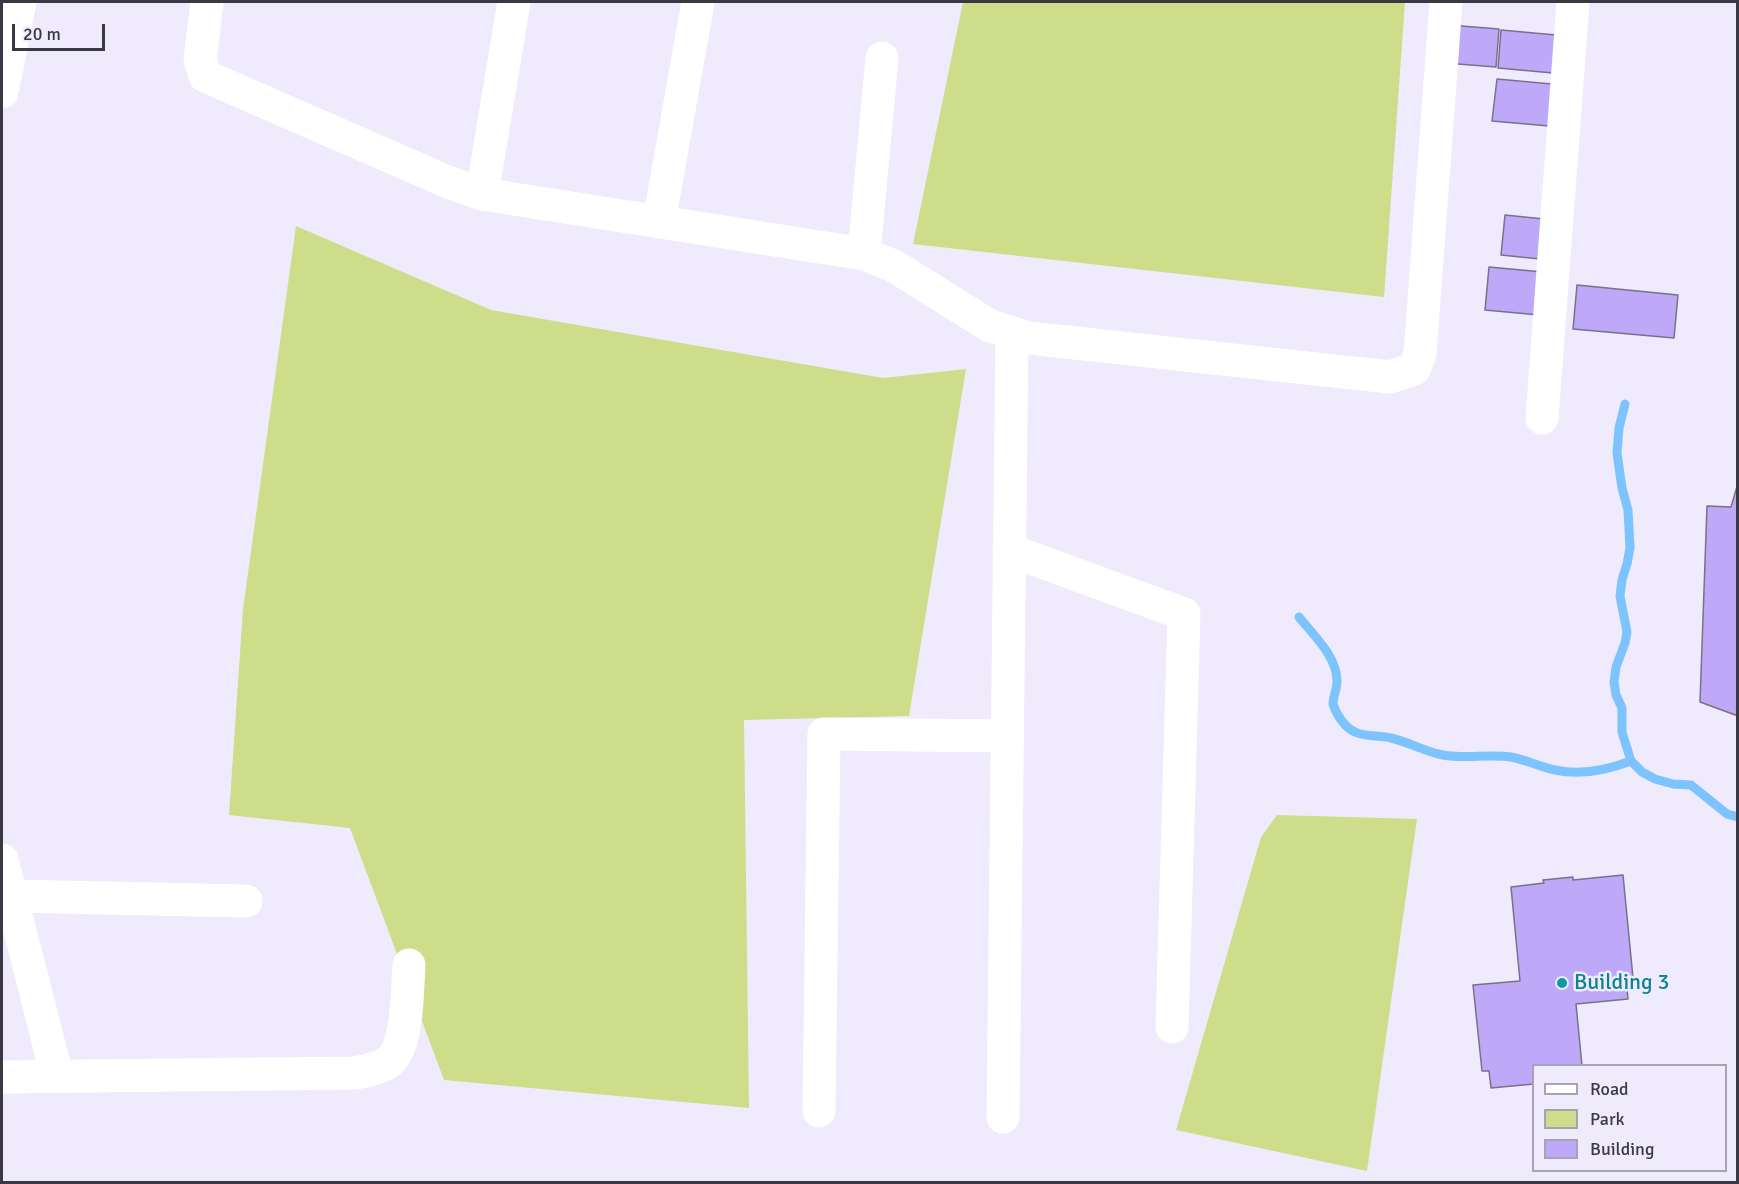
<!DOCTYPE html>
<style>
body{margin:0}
#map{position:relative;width:1739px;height:1184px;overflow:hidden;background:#efebfc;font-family:Signika,sans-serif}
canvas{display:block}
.frame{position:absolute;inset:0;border:3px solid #3a3842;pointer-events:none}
.legend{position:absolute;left:1532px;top:1064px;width:195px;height:108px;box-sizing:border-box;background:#efebfc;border:2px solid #a7a3b2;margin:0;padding:8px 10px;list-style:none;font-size:18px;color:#3a3842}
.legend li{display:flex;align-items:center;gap:12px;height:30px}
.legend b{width:30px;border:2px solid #a7a3b2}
.scale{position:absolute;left:12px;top:24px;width:93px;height:27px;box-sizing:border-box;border:3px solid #3a3842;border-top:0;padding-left:8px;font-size:18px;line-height:21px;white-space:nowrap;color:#3a3842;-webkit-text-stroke:4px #efebfc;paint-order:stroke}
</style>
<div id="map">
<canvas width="1739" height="1184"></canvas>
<div class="frame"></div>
<ul class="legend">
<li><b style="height:8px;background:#fff"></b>Road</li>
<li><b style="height:16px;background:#cedd89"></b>Park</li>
<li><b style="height:16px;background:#bda9f7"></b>Building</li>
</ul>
<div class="scale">20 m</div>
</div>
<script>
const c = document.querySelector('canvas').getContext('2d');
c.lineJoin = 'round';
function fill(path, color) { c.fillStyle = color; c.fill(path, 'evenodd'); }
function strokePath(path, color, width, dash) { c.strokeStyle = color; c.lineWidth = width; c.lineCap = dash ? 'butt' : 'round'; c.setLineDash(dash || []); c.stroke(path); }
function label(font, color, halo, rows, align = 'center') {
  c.font = font + ' Signika,sans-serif'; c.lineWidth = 5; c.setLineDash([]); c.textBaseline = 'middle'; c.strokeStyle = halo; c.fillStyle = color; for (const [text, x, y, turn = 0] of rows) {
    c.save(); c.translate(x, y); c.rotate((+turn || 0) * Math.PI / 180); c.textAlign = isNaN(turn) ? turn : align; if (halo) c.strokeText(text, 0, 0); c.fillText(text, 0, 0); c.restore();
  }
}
fill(new Path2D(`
 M 963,2 L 1405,2 L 1384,297 L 913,244 Z
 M 296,226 L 491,310 L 883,378 L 966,369 L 909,716 L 744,720 L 749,1108 L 444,1080 L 350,828 L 229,815 L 243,609 Z
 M 1277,815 L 1417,819 L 1367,1171 L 1176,1130 L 1261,837 Z`), '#cedd89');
strokePath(new Path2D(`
 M 1625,404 L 1619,428 L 1617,453 L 1622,488 L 1628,510 L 1630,548 L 1627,564 L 1622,580 L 1620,596 L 1627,632 L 1625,643 L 1616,667 L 1614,682 L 1616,695 L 1622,708 L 1622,732 L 1631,761 L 1642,772 L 1655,779 L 1673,784 L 1691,785 L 1727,814 L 1738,817
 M 1299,617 C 1313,635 1337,656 1337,681 C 1337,690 1333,696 1333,704 C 1336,714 1345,728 1355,732 C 1365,737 1380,735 1391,738 C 1409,742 1425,752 1443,755 C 1465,759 1488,754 1511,757 C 1527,760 1540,767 1555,770 C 1581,776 1607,770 1631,761`), '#7dc4ff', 9);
const building = new Path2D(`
 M 1449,25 L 1499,29 L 1496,67 L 1445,63 Z
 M 1501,30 L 1556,35 L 1553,73 L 1498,68 Z
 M 1497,79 L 1552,84 L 1549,126 L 1492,121 Z
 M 1505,215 L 1544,219 L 1540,259 L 1501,255 Z
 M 1489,267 L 1543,272 L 1539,315 L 1485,310 Z
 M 1577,285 L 1678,295 L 1674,338 L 1573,329 Z
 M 1738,483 L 1738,716 L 1700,702 L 1707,506 L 1731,507 Z
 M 1623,875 L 1633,978 L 1626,979 L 1628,999 L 1576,1004 L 1582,1066 L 1534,1066 L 1534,1084 L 1491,1088 L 1489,1071 L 1482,1071 L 1473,985 L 1520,981 L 1511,887 L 1544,883 L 1543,880 L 1573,877 L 1573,880 Z`);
fill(building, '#bda9f7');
strokePath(building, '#77718a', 1.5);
strokePath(new Path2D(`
 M 207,2 L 200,60 L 205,76 L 448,182 L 482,194 L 864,254 L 894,266 L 990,326 L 1029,338 L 1390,377 L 1414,369 L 1420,354 L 1446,2
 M 2,92 L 20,2
 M 482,194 L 514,2
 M 659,222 L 698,2
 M 864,254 L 882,58
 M 1542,418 L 1573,2
 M 1009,550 L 1184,614 L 1172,1027
 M 2,860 L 57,1076
 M 11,896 L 246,901
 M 2,1077 L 355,1073 C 366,1071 377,1069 387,1063 C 409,1049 407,990 409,965
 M 819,1111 L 824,734 L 1008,736
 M 1003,1117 L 1012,333`), '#fff', 33);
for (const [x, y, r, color] of [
 [1562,983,6,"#0f9aa8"]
]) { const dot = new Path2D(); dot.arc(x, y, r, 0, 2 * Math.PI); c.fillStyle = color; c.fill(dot); strokePath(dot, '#efebfc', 2); }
label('22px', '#0d838f', '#efebfc', [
 ["Building 3",1574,983]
], 'left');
</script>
